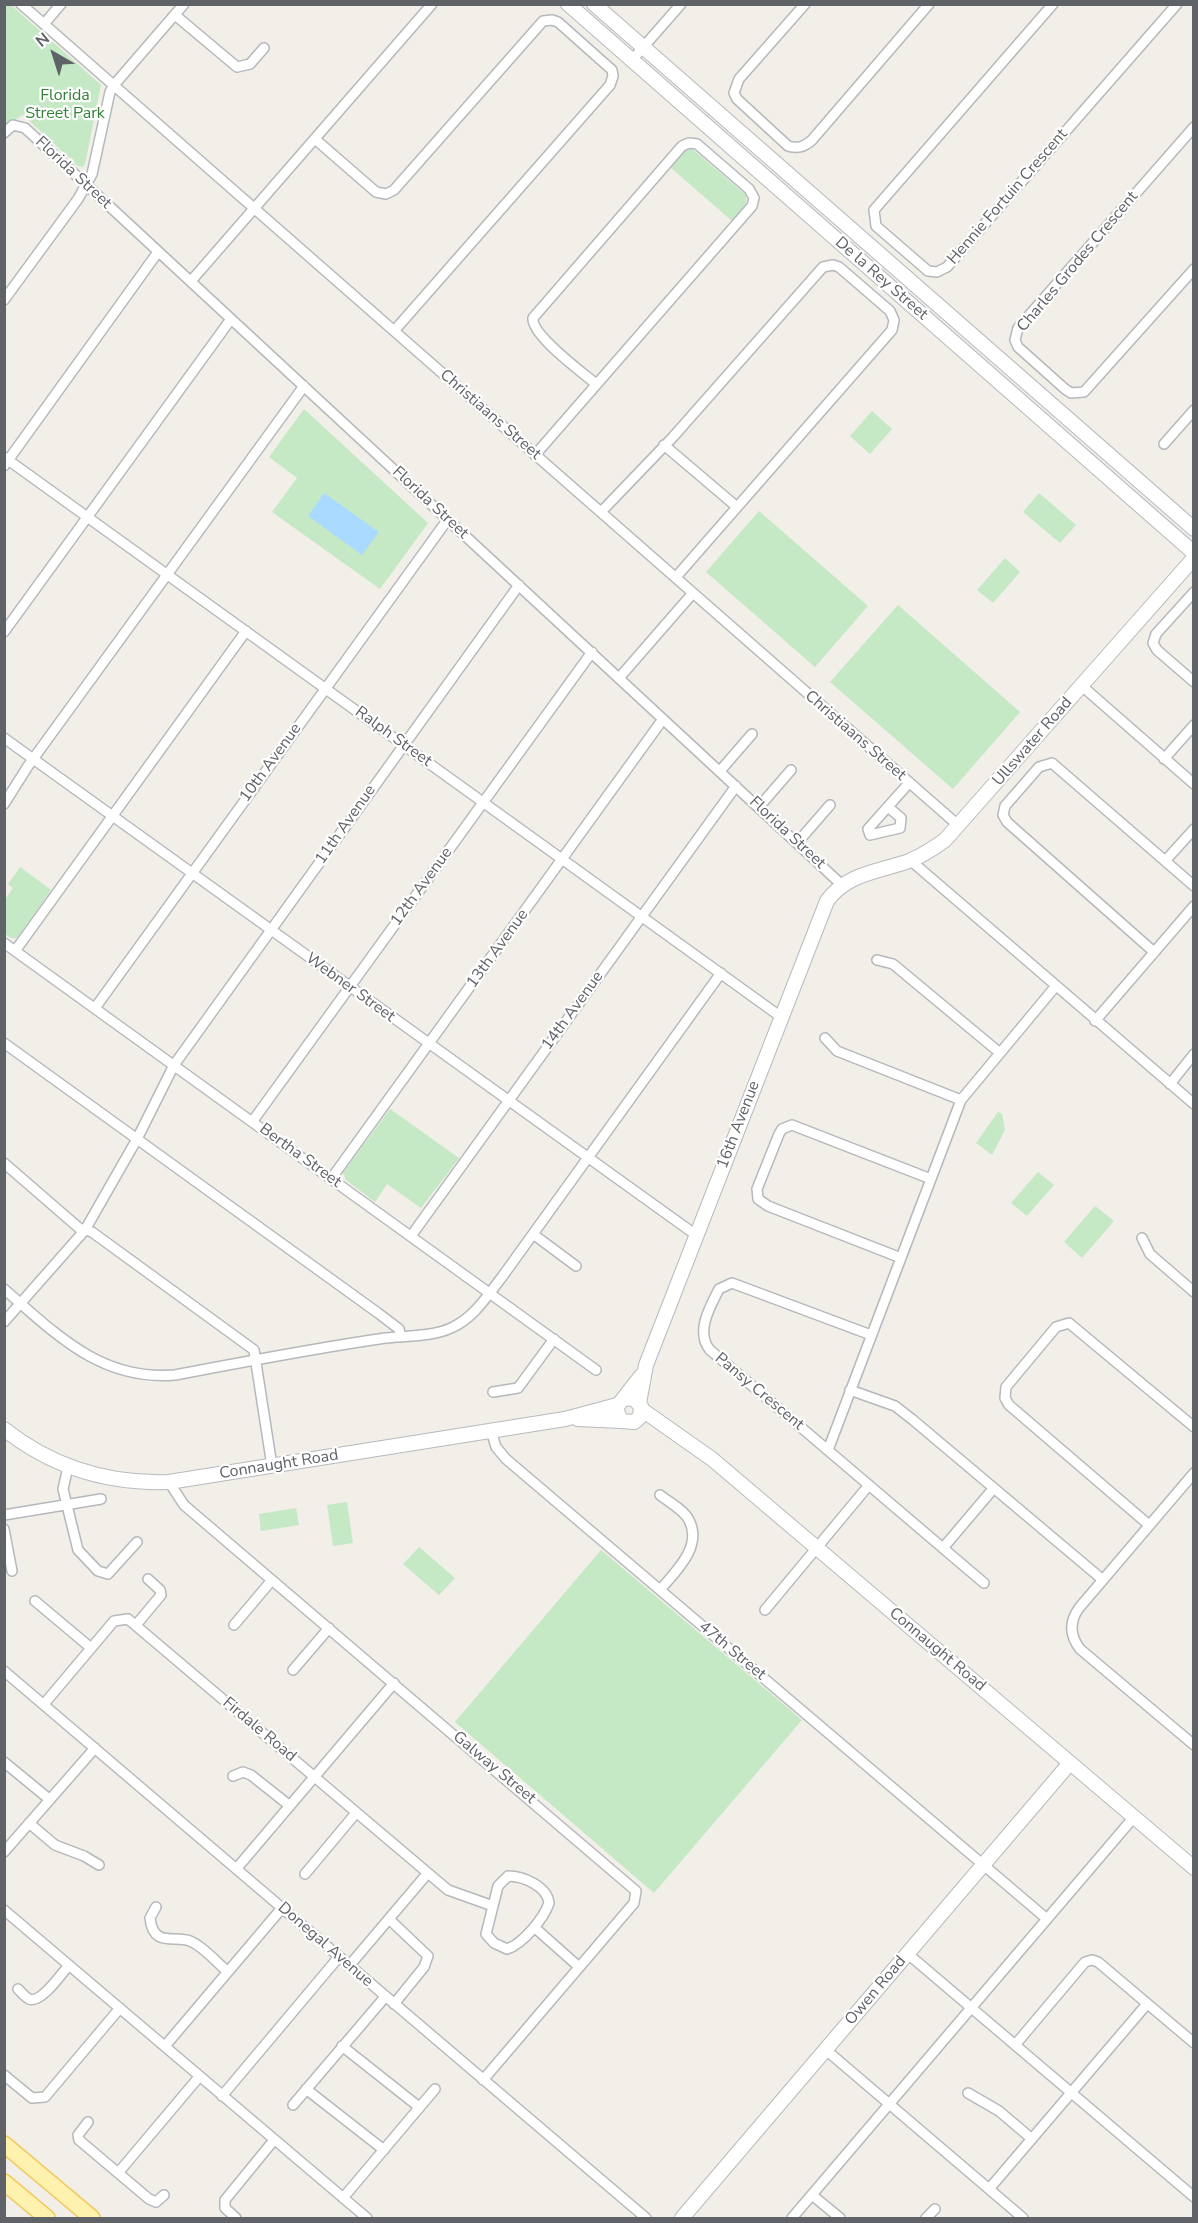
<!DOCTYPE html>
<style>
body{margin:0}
#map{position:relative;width:1198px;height:2223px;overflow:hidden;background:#f1efe8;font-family:"Nunito Sans",sans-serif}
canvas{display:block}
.frame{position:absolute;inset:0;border:6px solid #5f6368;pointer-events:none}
.north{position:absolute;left:24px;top:24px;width:60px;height:60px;-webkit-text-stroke:4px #fff;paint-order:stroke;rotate:321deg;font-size:16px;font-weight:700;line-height:24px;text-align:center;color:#5f6368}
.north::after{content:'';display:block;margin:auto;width:21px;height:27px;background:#5f6368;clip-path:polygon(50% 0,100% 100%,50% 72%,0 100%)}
</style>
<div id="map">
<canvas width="1198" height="2223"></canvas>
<div class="frame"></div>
<div class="north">N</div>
</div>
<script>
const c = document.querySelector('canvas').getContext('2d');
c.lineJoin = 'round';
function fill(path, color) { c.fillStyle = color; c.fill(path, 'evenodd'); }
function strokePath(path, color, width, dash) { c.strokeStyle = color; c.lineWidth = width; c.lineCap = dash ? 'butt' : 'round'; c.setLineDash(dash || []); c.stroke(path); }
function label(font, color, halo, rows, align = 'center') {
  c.font = font + ' "Nunito Sans",sans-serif'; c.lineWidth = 4.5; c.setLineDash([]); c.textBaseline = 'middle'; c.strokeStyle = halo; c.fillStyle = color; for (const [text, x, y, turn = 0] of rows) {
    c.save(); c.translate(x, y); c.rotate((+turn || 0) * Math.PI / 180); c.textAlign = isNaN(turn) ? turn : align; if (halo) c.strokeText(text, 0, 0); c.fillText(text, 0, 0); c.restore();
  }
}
fill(new Path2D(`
 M 5,5 L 11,5 L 101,85 L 85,164 L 82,167 L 78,166 L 23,115 L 5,126 Z
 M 691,148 L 746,195 L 746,204 L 732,221 L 670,167 L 685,150 Z
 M 304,409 L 428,523 L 380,589 L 272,512 L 297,478 L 269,457 Z
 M 872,411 L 892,429 L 870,454 L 850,436 Z
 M 1039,493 L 1076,525 L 1060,543 L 1023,512 Z
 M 759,511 L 868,606 L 815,667 L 706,572 Z
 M 1005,558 L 1020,572 L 993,603 L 977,590 Z
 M 898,605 L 1020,712 L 953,789 L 830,682 Z
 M 20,867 L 51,890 L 17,938 L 11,938 L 5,934 L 5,900 L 13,888 L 8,884 Z
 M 390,1109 L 459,1158 L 421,1208 L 387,1184 L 375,1202 L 346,1180 L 343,1173 Z
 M 998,1112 L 1002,1114 L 1005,1130 L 992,1155 L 976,1143 Z
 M 1038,1172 L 1054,1185 L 1027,1216 L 1011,1203 Z
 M 1095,1206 L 1114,1221 L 1082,1258 L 1064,1242 Z
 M 347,1502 L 353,1543 L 333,1546 L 327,1505 Z
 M 296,1508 L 299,1525 L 261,1531 L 259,1514 Z
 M 419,1547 L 455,1578 L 439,1595 L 403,1564 Z
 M 601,1550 L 802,1720 L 654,1893 L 455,1722 Z`), '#c5e8c5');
fill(new Path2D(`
 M 324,493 L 379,532 L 362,555 L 308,516 Z`), '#aadaff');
const street = new Path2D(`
 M 21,4 L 959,826
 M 805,4 L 739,79 L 734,93 L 737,99 L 788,146 C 798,149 804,147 812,140 L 929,4
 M 1053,4 L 874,210 L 876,226 L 928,271 L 937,272 L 947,267 L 1177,4
 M 175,15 L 237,67 L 250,64 L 264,48
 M 44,24 L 61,4
 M 632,60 L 681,4
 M 1194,127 L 1018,328 L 1015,340 L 1018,347 L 1065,389 L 1071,393 L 1084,392 L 1194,269
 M 4,133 L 13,125 L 25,128 L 842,885
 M 315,139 L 376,192 L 386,194 L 394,190 L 543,21 L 552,20 L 558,22 L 612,70 L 613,76 L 610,85 L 394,331
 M 191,281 L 432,4
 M 4,300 L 78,199 L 92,174 L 110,92 L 114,85 L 184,4
 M 1164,444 L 1194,410
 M 664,445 L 737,507
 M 535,455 L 752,206 L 754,198 L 749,189 L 697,144 L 689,143 L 682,146 L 533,318 C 531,335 582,372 596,384
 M 4,457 L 781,1017
 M 4,466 L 158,252
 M 601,512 L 673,437 L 823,267 L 833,265 L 839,267 L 890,311 L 894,320 L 892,330 L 676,577
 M 1194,592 L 1156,634 L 1153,643 L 1157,650 L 1194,682
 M 4,632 L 231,319
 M 619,678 L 693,593
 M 1082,686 L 1194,784
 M 4,738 L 696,1235
 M 1164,759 L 1194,725
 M 720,771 L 752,734
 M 4,804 L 28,766 L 304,386
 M 759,807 L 791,770
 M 888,807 L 901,818 L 900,828 L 870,835 L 868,829 L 909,783
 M 797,843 L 830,805
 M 910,860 L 1194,1104
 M 1165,861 L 1194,829
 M 4,943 L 596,1370
 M 15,951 L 246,631
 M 1154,952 L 1007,822 L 1003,815 L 1005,806 L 1039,767 L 1052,763 L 1194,886
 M 877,960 L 893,964 L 1000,1053
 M 95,1008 L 448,519
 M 1095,1021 L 1194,906
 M 825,1038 L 837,1051 L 961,1100
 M 4,1043 L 378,1313 L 399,1329 L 401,1337
 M 1170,1084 L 1194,1054
 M 252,1122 L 592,652
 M 4,1163 L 79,1228 L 92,1232 L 254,1350 L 272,1466
 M 331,1179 L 663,719
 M 533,1234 L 576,1266
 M 411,1236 L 736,786
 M 1142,1238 L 1150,1254 L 1194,1292
 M 901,1258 L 768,1206 L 758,1199 L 757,1189 L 779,1134 L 782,1129 L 792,1125 L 931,1179
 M 4,1289 C 57,1335 101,1381 175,1375 C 243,1362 311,1349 379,1339 C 402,1335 429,1338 451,1328 C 474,1318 487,1296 502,1277 L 721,973
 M 4,1322 L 85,1230 L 137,1139 L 174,1065 L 519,585
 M 871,1335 L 732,1283 L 719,1289 C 710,1307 695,1332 710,1350 L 984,1583
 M 850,1390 L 895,1406 L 913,1420 L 1103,1580
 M 493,1392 L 518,1388 L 554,1339
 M 491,1431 L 496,1447 L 506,1459 L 1047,1919
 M 828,1450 L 961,1100 L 1055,987
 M 68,1467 L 63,1489 L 78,1550 L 98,1571 L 108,1574 L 137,1542
 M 1194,1473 L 1079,1608 C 1069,1622 1070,1636 1080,1649 L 1194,1745
 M 169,1482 L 184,1505 L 636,1891 L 634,1903 L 483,2080
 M 4,1515 L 101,1499
 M 1149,1525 L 1009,1405 L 1005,1398 L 1006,1387 L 1056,1327 L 1069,1323 L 1194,1427
 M 4,1529 L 12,1571
 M 943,1548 L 993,1489
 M 660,1590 C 675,1572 703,1547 689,1520 C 684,1510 669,1502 660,1495
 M 35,1601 L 91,1648
 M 765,1610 L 869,1485
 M 136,1625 L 161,1595 L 160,1590 L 148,1579
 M 234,1625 L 272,1580
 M 293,1670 L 329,1628
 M 4,1671 L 646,2218
 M 44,1704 L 114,1621 L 128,1619 L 448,1890 L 493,1906
 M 4,1762 L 49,1799
 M 233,1776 L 243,1772 L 251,1775 L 290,1806
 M 29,1823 L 55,1845 L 84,1856 L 99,1865
 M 4,1852 L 95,1748
 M 237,1868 L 394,1683
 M 305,1874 L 356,1813
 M 508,1876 C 523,1876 547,1886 549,1903 C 544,1918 523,1944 507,1949 L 494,1943 L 486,1934 L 498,1886 Z
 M 156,1907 L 150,1918 C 153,1948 175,1935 190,1941 C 203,1946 216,1962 227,1971
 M 4,1910 L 367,2218
 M 389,1919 L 428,1956 L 424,1967 L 394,2004
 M 534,1927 L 579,1967
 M 908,1954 L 1194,2197
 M 349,1966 L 427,1874
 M 18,1989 C 21,1992 25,1997 29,1999 C 41,2004 62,1973 69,1965
 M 1015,2045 L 1085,1962 L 1092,1960 L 1098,1962 L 1194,2043
 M 165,2046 L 282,1908
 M 342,2046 L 419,2107
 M 826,2050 L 1023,2218
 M 4,2075 L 32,2098 L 45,2097 L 120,2008
 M 306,2089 L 384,2150
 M 968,2093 L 999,2111 L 1032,2139
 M 222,2096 L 338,1958
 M 293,2105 L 385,1997
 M 88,2122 L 78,2135 L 79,2140 L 149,2199 L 156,2202 L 164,2195
 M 118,2173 L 199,2077
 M 989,2189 L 1147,2004
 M 812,2195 L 840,2218
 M 343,2198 L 435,2089
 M 236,2218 L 225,2208 L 225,2200 L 274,2140
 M 792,2218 L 1134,1817
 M 926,2218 L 935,2209`);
const secondary = new Path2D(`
 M 568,4 L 1194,553
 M 594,4 L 1194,529
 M 624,1398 L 634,1399 L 641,1406 L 640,1417 L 634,1422 L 621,1421 L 616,1408 L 641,1376
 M 639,1403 L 646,1365 L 827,901 C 847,873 878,872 909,861 C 922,856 934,848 945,840 L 1194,558
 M 641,1409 L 712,1459 L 1194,1868
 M 578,1419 L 621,1421
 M 4,1429 C 53,1468 107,1484 169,1482 L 565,1419 L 617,1405
 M 682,2218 L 1070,1763`);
const primary = new Path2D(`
 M 4,2144 L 92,2218
 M 4,2182 L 47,2218`);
strokePath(street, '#b5b8bc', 12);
strokePath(secondary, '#b6babf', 16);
strokePath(primary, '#f2c960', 18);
strokePath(street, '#fff', 9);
strokePath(secondary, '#fff', 14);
strokePath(primary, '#fff2af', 15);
label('16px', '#348238', '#fff', [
 ["Florida",65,96],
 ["Street Park",65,114]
]);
label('16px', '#5f6368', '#fff', [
 ["Florida Street",73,173,43],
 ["Hennie Fortuin Crescent",1008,197,-49],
 ["Charles Grodes Crescent",1078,262,-50],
 ["De la Rey Street",881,279,41],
 ["Christiaans Street",490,415,41],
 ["Florida Street",430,503,43],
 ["Christiaans Street",855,736,41],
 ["Ralph Street",393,737,36],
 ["Ullswater Road",1033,742,-49],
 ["10th Avenue",271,763,-54],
 ["11th Avenue",346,825,-55],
 ["Florida Street",787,833,43],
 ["12th Avenue",422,887,-54],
 ["13th Avenue",498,949,-54],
 ["Webner Street",350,988,36],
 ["14th Avenue",573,1011,-54],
 ["16th Avenue",739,1125,-69],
 ["Bertha Street",300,1156,36],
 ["Pansy Crescent",759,1392,40],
 ["Connaught Road",279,1465,-9],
 ["Connaught Road",937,1650,40],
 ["47th Street",732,1651,40],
 ["Firdale Road",259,1730,40],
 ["Galway Street",494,1768,40],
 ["Donegal Avenue",325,1945,41],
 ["Owen Road",876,1991,-50]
]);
</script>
